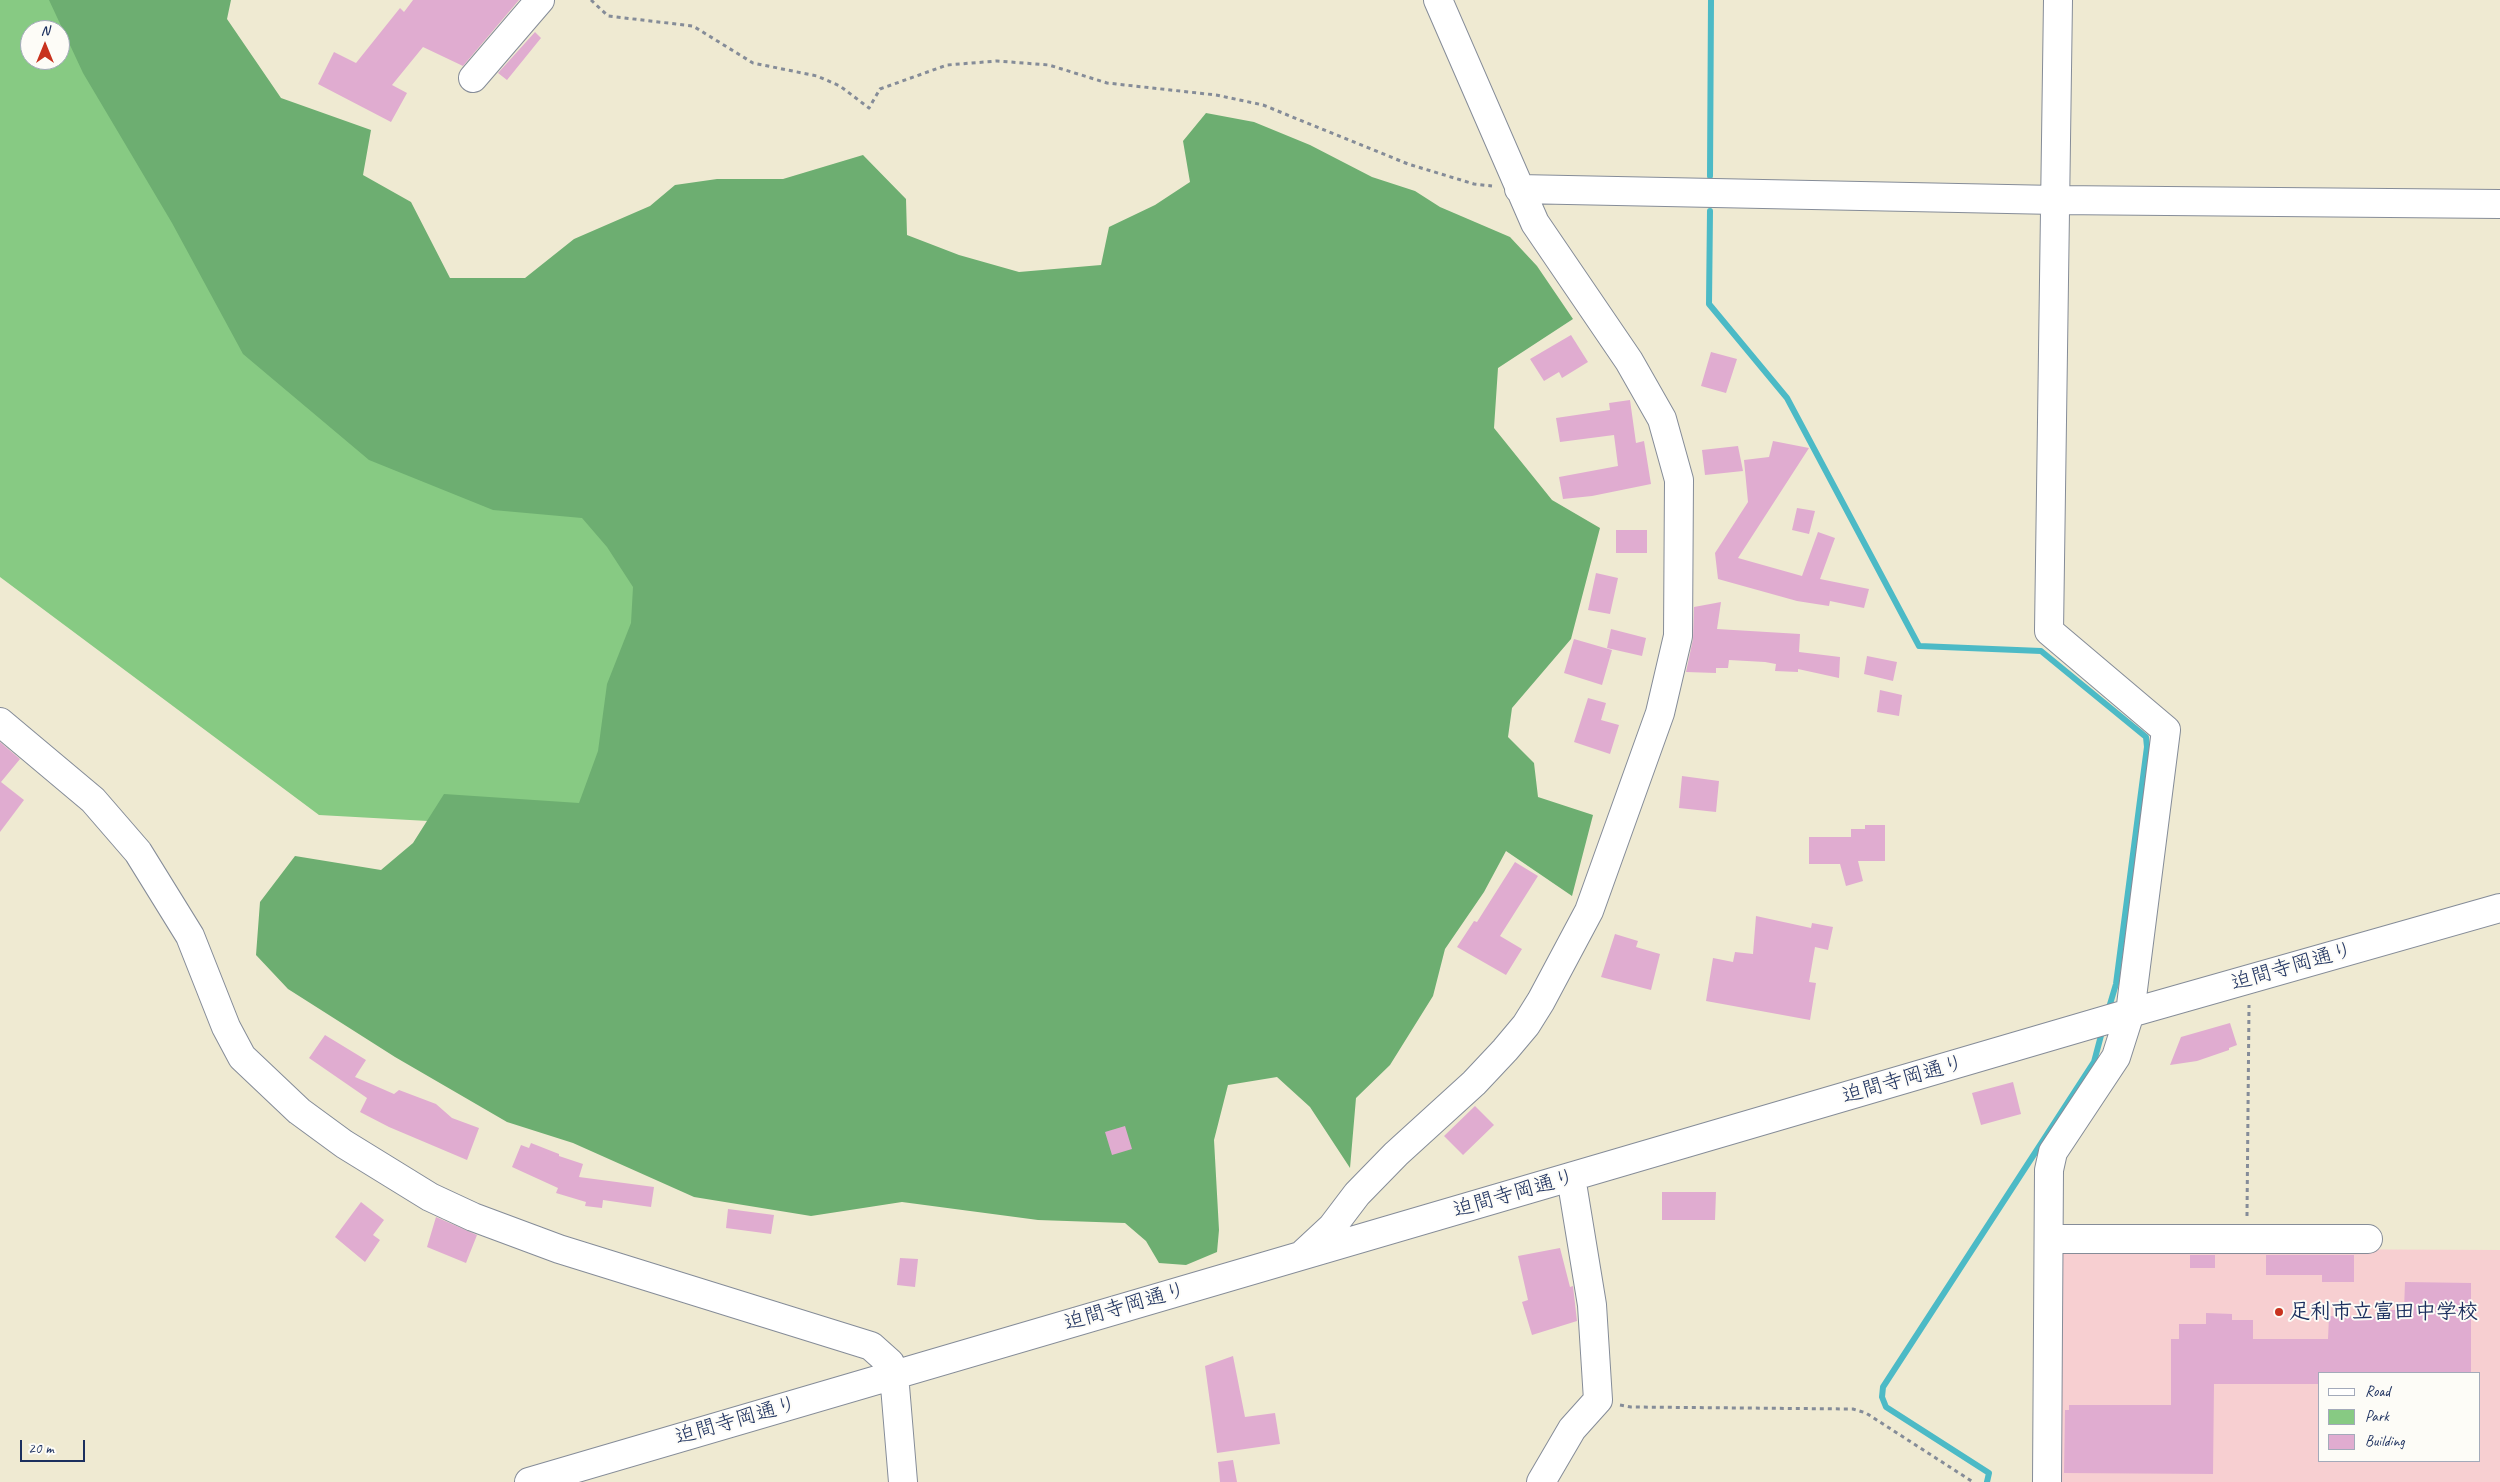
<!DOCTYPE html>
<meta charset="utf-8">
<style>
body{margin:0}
#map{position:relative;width:2500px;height:1482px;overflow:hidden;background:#efead2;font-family:Caveat,sans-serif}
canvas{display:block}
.legend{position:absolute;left:2318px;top:1372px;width:162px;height:90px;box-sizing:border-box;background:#fdfcf7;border:1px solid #a3aaba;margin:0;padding:6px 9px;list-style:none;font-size:15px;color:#1b2f5e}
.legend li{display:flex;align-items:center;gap:10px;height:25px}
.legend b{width:25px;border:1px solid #a3aaba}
.north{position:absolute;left:20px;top:20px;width:50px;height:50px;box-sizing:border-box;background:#fdfcf7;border:1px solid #a3aaba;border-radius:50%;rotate:0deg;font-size:14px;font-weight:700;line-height:20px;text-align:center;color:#1b2f5e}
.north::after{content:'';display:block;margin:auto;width:18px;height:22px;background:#c8321e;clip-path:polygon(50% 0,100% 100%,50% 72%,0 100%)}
.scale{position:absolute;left:20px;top:1440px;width:65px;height:22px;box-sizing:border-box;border:2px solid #1b2f5e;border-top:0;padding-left:6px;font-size:15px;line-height:18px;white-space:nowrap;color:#1b2f5e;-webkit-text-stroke:4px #fdfcf7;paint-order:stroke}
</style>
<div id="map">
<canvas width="2500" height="1482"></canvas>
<ul class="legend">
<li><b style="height:6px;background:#fff"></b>Road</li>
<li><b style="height:14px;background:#87ca83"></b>Park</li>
<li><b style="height:14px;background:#e0acd0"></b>Building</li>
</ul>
<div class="north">N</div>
<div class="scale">20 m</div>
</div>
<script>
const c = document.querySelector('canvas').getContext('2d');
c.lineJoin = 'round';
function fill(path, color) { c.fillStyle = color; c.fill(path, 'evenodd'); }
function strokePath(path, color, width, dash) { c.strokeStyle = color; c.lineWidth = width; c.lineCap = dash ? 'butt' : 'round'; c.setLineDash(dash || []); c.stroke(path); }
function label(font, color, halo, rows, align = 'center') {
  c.font = font + ' Caveat,"Klee One",sans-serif'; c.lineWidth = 4; c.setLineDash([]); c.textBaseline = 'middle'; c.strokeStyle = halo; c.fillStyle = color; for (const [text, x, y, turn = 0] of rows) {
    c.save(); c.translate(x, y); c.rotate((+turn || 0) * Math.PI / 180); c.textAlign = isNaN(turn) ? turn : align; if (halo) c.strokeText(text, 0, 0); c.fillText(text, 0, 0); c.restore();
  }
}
fill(new Path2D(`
 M 2058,1248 L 2500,1250 L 2500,1482 L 2055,1482 ZM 2319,1373 L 2479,1373 L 2479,1461 L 2319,1461 Z`), '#f7cfd1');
fill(new Path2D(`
 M 0,0 L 213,0 L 364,284 L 736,428 L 628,832 L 319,815 L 0,577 ZM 30,30 L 60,30 L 60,60 L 30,60 Z`), '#87ca83');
fill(new Path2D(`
 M 49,0 L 231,0 L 227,19 L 281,98 L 371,130 L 363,175 L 411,202 L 450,278 L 525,278 L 574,239 L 650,206 L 675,185 L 717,179 L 783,179 L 863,155 L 906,199 L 907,235 L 959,255 L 1019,272 L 1101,265 L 1109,227 L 1155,205 L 1190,182 L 1183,141 L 1206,113 L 1254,122 L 1310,145 L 1372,177 L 1415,191 L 1440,207 L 1510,237 L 1537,266 L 1573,319 L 1498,368 L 1494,428 L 1552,500 L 1600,528 L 1571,639 L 1512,708 L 1508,737 L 1534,763 L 1538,797 L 1593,815 L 1572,896 L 1506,851 L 1484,892 L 1445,949 L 1433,996 L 1390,1065 L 1356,1098 L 1350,1168 L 1310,1107 L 1277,1077 L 1228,1085 L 1214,1140 L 1219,1230 L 1217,1252 L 1186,1265 L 1159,1263 L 1146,1241 L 1125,1223 L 1038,1220 L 902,1202 L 811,1216 L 694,1197 L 573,1143 L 507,1122 L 395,1057 L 288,989 L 256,955 L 260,902 L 295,856 L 381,870 L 413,843 L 444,794 L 579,803 L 598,751 L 607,684 L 631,623 L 633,587 L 607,547 L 582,518 L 493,510 L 369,460 L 243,354 L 172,223 L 83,73 Z`), '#6dae71');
strokePath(new Path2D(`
 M 1710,176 L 1711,0
 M 1710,211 L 1709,304 L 1787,398 L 1919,646 L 2041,651 L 2146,737 L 2147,747 L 2116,984 L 2108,1011
 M 1987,1482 L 1989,1473 L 1886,1407 L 1882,1397 L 1883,1387 L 2094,1062 L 2103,1028`), '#4cbac6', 6);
fill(new Path2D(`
 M 413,0 L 519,0 L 463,66 L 423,47 L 392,85 L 407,93 L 391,122 L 318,84 L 334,52 L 356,63 L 400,8 L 404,12 Z
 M 535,32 L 541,38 L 507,80 L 498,73 Z
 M 1571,335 L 1588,362 L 1562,378 L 1559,372 L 1544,381 L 1530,359 Z
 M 1711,352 L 1737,359 L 1726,393 L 1701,386 Z
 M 1630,400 L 1636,443 L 1644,441 L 1651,484 L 1592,496 L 1563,499 L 1559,477 L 1618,466 L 1614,435 L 1560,442 L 1556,418 L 1610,410 L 1609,403 Z
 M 1773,441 L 1809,448 L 1738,558 L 1802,576 L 1818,532 L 1835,538 L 1820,579 L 1869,589 L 1864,608 L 1830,601 L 1829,606 L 1797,601 L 1718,579 L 1715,553 L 1748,502 L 1744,460 L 1769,457 Z
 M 1738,446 L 1743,471 L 1705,475 L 1702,450 Z
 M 1797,508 L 1815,511 L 1809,534 L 1792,530 Z
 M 1616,530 L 1647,530 L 1647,553 L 1616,553 Z
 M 1596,573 L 1618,578 L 1610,614 L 1588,610 Z
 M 1721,602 L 1717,629 L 1800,634 L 1799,652 L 1840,657 L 1839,678 L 1798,669 L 1798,672 L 1775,671 L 1776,664 L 1765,662 L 1729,660 L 1728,668 L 1716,668 L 1716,673 L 1686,672 L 1693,639 L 1694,607 Z
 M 1611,629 L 1646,638 L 1642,656 L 1607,648 Z
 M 1574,639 L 1612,650 L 1602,685 L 1564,673 Z
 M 1867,656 L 1897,662 L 1893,681 L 1864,674 Z
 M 1880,690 L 1902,695 L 1899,716 L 1877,712 Z
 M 1588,698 L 1606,703 L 1601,720 L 1619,725 L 1610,754 L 1574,742 Z
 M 0,742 L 20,759 L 1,782 L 24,800 L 0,832 Z
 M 1682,776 L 1719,781 L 1716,812 L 1679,808 Z
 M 1865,825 L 1885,825 L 1885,861 L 1858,861 L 1863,881 L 1846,886 L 1840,864 L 1809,864 L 1809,837 L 1851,837 L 1851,829 L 1865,829 Z
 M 1515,862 L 1538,876 L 1500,936 L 1522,949 L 1506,975 L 1457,947 L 1474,921 L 1477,922 Z
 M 1756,916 L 1811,928 L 1812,923 L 1833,927 L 1828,950 L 1815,947 L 1809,982 L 1816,983 L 1810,1020 L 1706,1001 L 1713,958 L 1733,962 L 1735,952 L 1753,954 Z
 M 1615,934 L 1638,941 L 1636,947 L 1660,954 L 1651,990 L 1601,977 Z
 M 2230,1023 L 2237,1045 L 2229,1048 L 2229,1050 L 2197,1061 L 2170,1065 L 2181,1037 Z
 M 325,1035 L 366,1060 L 355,1077 L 394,1094 L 399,1090 L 436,1104 L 452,1118 L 479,1128 L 467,1160 L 389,1127 L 360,1112 L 367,1098 L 309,1058 Z
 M 2013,1082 L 2021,1114 L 1981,1125 L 1972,1093 Z
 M 1475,1106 L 1494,1125 L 1463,1155 L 1444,1136 Z
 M 1125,1126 L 1132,1149 L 1112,1155 L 1105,1132 Z
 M 531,1143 L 559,1154 L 559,1156 L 583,1164 L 579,1177 L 654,1187 L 651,1207 L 603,1200 L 602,1208 L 585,1206 L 586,1202 L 556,1193 L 558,1188 L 512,1167 L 521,1145 L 529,1148 Z
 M 1662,1192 L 1716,1192 L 1715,1220 L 1662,1220 Z
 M 361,1202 L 384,1220 L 373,1235 L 380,1240 L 365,1262 L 335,1237 Z
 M 728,1209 L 774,1215 L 771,1234 L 726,1228 Z
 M 436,1217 L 477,1235 L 466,1263 L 427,1247 Z
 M 1560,1248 L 1570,1287 L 1573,1286 L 1577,1321 L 1532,1335 L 1522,1302 L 1528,1300 L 1518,1256 Z
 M 2190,1255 L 2215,1255 L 2215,1268 L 2190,1268 Z
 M 2266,1255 L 2354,1255 L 2354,1282 L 2322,1282 L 2322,1275 L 2266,1275 Z
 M 900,1258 L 918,1259 L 915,1287 L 897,1285 Z
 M 2405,1282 L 2471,1283 L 2471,1373 L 2319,1373 L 2319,1384 L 2214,1384 L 2213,1474 L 2064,1473 L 2065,1410 L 2069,1410 L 2069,1405 L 2171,1405 L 2171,1339 L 2179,1339 L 2179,1324 L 2206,1324 L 2206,1313 L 2232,1314 L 2232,1320 L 2253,1320 L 2253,1339 L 2328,1339 L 2329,1316 L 2390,1317 L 2390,1310 L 2404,1310 Z
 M 1233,1356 L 1245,1417 L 1275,1413 L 1280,1444 L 1217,1453 L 1205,1366 Z
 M 1233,1460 L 1237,1482 L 1220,1482 L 1218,1462 Z`), '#e0acd0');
const minor = new Path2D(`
 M 473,78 L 540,0
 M 1519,189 L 2056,200 L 2500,204
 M 0,722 L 93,800 L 138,852 L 190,936 L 226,1027 L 242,1057 L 299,1111 L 344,1144 L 430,1197 L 473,1217 L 559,1249 L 871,1346 L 890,1363 L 894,1374 L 903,1482
 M 2049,1239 L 2368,1239
 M 1304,1253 L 1332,1227 L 1357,1194 L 1396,1154 L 1474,1083 L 1505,1050 L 1526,1025 L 1541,1001 L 1589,911 L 1660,713 L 1678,636 L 1679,480 L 1662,419 L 1629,361 L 1535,223 L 1438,0
 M 529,1482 L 2130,1013 L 2500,908
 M 1541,1482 L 1572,1429 L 1598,1400 L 1592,1305 L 1571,1177
 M 2047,1482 L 2049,1170 L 2053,1152 L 2116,1057 L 2130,1013 L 2166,730 L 2049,631 L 2058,0`);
strokePath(minor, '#858c98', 30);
strokePath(new Path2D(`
 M 591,0 L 608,16 L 693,26 L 753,63 L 817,76 L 840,86 L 869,108 L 880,89 L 947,65 L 997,61 L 1049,65 L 1107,83 L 1216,95 L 1263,105 L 1408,164 L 1474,184 L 1492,186
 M 2247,1216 L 2249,1005
 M 1620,1405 L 1631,1407 L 1853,1409 L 1866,1413 L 1973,1482`), '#858c98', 3, [4, 4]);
strokePath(minor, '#fff', 28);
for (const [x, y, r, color] of [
 [2279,1312,5,"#c8321e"]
]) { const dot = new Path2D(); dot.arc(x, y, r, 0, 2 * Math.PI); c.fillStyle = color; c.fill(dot); strokePath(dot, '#fdfcf7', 2); }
label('21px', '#1b2f5e', '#fdfcf7', [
 ["迫間寺岡通り",2292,967,-16],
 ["迫間寺岡通り",1903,1080,-16],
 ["迫間寺岡通り",1514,1194,-16],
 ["迫間寺岡通り",1125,1307,-16],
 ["迫間寺岡通り",736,1421,-16]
]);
label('bold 21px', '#1b2f5e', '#fdfcf7', [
 ["足利市立富田中学校",2289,1312]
], 'left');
</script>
